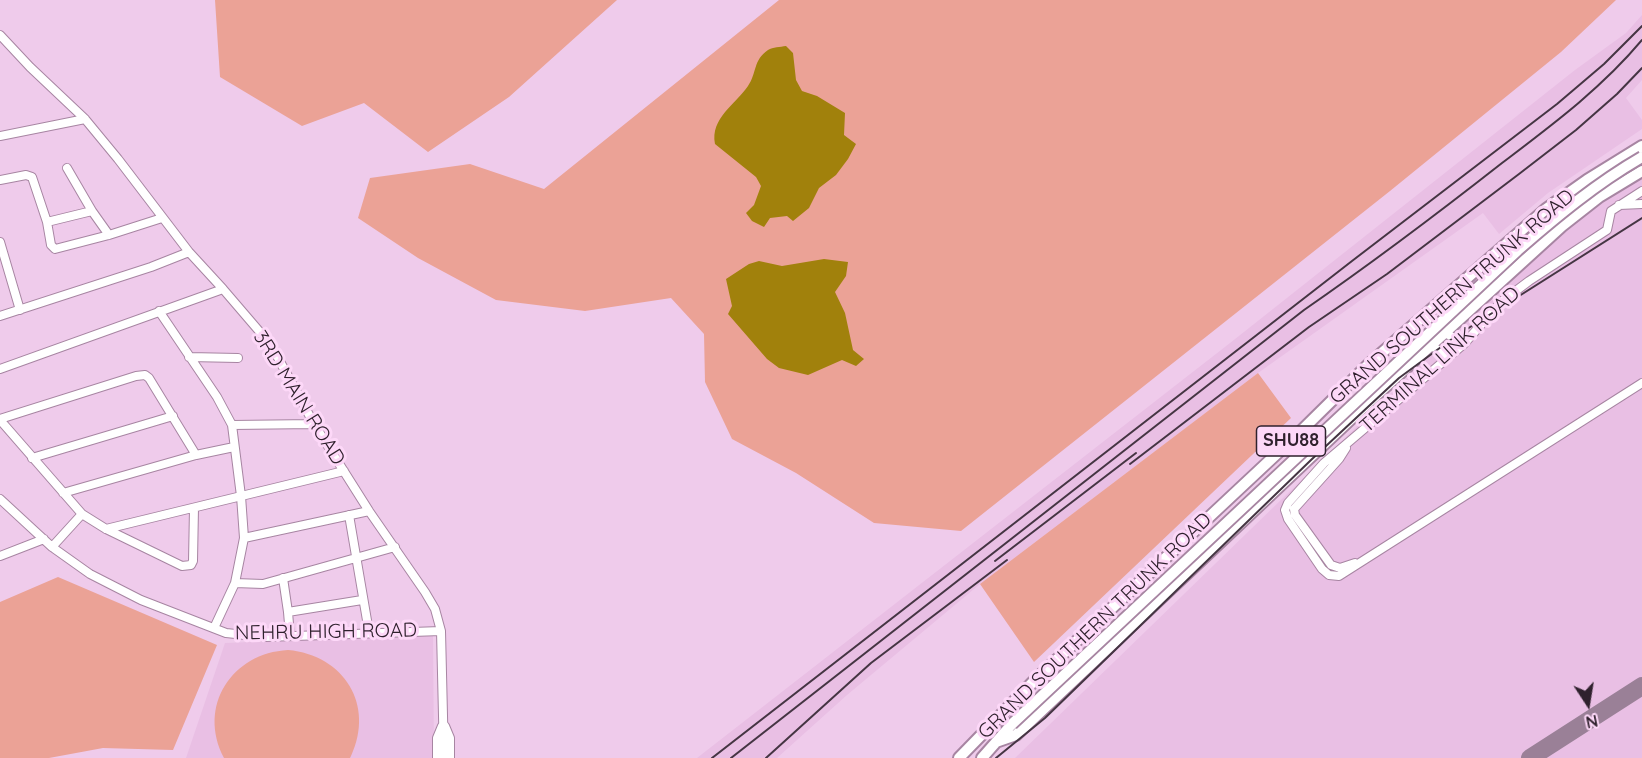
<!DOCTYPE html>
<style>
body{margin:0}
#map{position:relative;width:1642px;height:758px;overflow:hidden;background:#efcbeb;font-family:Quicksand,sans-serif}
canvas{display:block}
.north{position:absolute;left:1558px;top:674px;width:60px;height:60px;-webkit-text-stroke:4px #fdd8f8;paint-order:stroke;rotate:168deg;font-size:16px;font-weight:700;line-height:24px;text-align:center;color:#2f212d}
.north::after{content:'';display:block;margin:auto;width:21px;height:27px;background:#2f212d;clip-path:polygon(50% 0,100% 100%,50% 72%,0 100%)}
</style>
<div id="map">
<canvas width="1642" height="758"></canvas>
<div class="north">N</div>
</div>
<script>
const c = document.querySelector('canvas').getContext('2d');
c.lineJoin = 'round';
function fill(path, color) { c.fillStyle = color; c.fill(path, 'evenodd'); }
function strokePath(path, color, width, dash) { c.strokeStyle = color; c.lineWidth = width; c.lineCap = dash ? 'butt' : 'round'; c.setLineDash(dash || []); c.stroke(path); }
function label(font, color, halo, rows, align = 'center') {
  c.font = font + ' Quicksand,sans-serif'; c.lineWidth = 6; c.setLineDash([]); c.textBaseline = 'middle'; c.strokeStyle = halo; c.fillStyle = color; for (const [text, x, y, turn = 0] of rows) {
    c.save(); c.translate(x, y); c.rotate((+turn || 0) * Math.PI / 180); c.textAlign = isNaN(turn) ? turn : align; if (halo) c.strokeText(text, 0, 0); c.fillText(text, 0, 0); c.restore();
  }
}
fill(new Path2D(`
 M 1642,15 L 1642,80 L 1626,98 L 1642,120 L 1642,129 L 1548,193 L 1499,234 L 1483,213 L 1258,373 L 980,584 L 847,695 L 777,758 L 697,758 L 1230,343 L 1575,70 L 1626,33 Z
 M 1642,175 L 1642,758 L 1015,758 L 1553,236 L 1615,192 Z
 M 433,635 L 434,758 L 186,758 L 225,643 Z`), '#e9bfe4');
fill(new Path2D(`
 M 215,0 L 617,0 L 509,97 L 428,152 L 364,103 L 302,126 L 220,77 Z
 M 779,0 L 1616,0 L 1561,52 L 1390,191 L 961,531 L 874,523 L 796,473 L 732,439 L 705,382 L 704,334 L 671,298 L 585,311 L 496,300 L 418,258 L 358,218 L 370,178 L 470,164 L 544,189 Z
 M 1258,373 L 1291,418 L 1034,662 L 980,584 Z
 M 58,577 L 217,645 L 173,750 L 103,748 L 49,758 L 0,758 L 0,602 Z
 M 288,650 C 344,655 375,705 351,756 L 350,758 L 224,758 C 197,706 232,653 288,650 Z`), '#eba296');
fill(new Path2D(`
 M 786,46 L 793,53 L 796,80 L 802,91 L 817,96 L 845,113 L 844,135 L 856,144 L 848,159 L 836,175 L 819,188 L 809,208 L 793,221 L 787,216 L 770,218 L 764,227 L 752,221 L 746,213 L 754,205 L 761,186 L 756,177 L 715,144 C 710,118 736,104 748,86 C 757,73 753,60 768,50 C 773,47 780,47 786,46 Z
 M 824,259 L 848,262 L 846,276 L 835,292 L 845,313 L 853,350 L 864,359 L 856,366 L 842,360 L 808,375 L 779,368 L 767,359 L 728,314 L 732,306 L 726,279 L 749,264 L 759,261 L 782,266 Z`), '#a1810c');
strokePath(new Path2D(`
 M 1530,758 L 1642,686`), '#9a8097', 18);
const minor = new Path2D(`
 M 0,35 L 30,67 L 85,119 L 118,159 L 189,252 L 223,289 L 271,345 L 314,424 L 369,511 L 425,592 L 435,609 L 441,631 L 444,758
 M 0,136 L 85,119
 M 67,168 L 92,211
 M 0,180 L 26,175 L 32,177 L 47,222 L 51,245 L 55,249 L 109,235 L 162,218
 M 1642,191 L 1611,211 L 1607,230 L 1529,281 L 1501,302 L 1464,344 L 1324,463 L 1288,503 L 1285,510 L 1288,519 L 1322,569 L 1329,575 L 1339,576 L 1642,383
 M 1619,205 L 1642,204
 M 47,222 L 92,211 L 109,235
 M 0,242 L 20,310
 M 159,311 L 217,397 L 232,425 L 241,496 L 244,538 L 235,583 L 214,628
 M 0,316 L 151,267 L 189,252
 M 1422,319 L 1464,344
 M 1406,333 L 1448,355
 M 189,357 L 238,358
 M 0,369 L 223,289
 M 0,419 L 136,376 L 145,375 L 149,378 L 196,455
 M 0,420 L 82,514 L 106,529 L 182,566 L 191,565 L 193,561 L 194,508
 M 232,425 L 314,424
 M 1346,448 L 1339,459 L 1294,509 L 1295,515 L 1331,565 L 1340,568 L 1355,563
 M 32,458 L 173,416
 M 63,493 L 196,455 L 234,447
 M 0,499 L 52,547 L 90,574 L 141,600 L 226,633 L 265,637 L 441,631
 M 349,515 L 369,632
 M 106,529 L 344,471
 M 244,538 L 369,511
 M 52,547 L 82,514
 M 0,556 L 44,539
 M 283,578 L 288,612 L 290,636
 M 235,583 L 263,584 L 395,547
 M 288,612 L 362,600
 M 445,726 L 450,738 L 450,758
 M 437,758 L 437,738 L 442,726`);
const major = new Path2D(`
 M 996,742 L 1016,735 L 1372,399 L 1562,226 L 1599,197 L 1642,171
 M 959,758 L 1035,680 L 1299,433 L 1368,365 L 1546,209 L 1587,180 L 1642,146
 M 982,758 L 1012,724`);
strokePath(minor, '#a785a2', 10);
strokePath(major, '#a785a2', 14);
strokePath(minor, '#fff', 8);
strokePath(major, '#fff', 10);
strokePath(new Path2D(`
 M 1130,464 L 1309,327 L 1387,274 L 1519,174 L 1576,130 L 1617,94 L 1642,68
 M 995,561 L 1136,453
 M 712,758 L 1352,261 L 1557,104 L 1604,64 L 1642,26
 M 731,758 L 1304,310 C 1372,263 1437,214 1502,163 C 1552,125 1602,88 1642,40
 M 766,758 L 871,663 L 1007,560
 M 996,758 L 1045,718 L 1311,460 L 1399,378 L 1456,336 L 1642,218`), '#453543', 2);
const majorBridge = new Path2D(`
 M 1012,724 L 1518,250 C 1557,216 1597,183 1642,157`);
strokePath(majorBridge, '#a785a2', 14, []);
strokePath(majorBridge, '#fff', 10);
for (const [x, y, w] of [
 [1291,441,69]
]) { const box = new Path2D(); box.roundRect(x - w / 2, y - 15, w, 30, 4.5); c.fillStyle = '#fdd8f8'; c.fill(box); strokePath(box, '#2f212d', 1.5); }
label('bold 18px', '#2f212d', null, [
 ["SHU88",1291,441]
]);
label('20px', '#2f212d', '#fdd8f8', [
 ["GRAND SOUTHERN TRUNK ROAD",1452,297,-41],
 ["TERMINAL LINK ROAD",1440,360,-42],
 ["3RD MAIN ROAD",299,398,58],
 ["GRAND SOUTHERN TRUNK ROAD",1095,626,-44],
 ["NEHRU HIGH ROAD",326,632,-1]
]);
</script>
